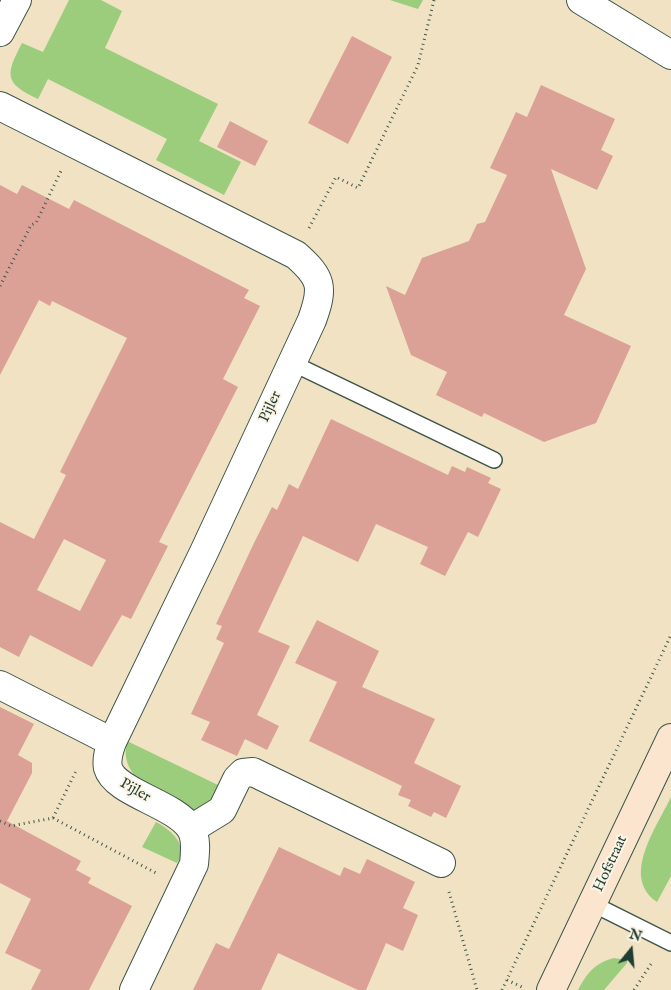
<!DOCTYPE html>
<style>
body{margin:0}
#map{position:relative;width:671px;height:990px;overflow:hidden;background:#f0e2c3;font-family:"IM FELL English",serif}
canvas{display:block}
.north{position:absolute;left:606px;top:925px;width:50px;height:50px;-webkit-text-stroke:4px #fcf5e5;paint-order:stroke;rotate:17deg;font-size:14px;font-weight:700;line-height:20px;text-align:center;color:#1f3d34}
.north::after{content:'';display:block;margin:auto;width:18px;height:22px;background:#1f3d34;clip-path:polygon(50% 0,100% 100%,50% 72%,0 100%)}
</style>
<div id="map">
<canvas width="671" height="990"></canvas>
<div class="north">N</div>
</div>
<script>
const c = document.querySelector('canvas').getContext('2d');
c.lineJoin = 'round';
function fill(path, color) { c.fillStyle = color; c.fill(path, 'evenodd'); }
function strokePath(path, color, width, dash) { c.strokeStyle = color; c.lineWidth = width; c.lineCap = dash ? 'butt' : 'round'; c.setLineDash(dash || []); c.stroke(path); }
function label(font, color, halo, rows, align = 'center') {
  c.font = font + ' "IM FELL English",serif'; c.lineWidth = 4; c.setLineDash([]); c.textBaseline = 'middle'; c.strokeStyle = halo; c.fillStyle = color; for (const [text, x, y, turn = 0] of rows) {
    c.save(); c.translate(x, y); c.rotate((+turn || 0) * Math.PI / 180); c.textAlign = isNaN(turn) ? turn : align; if (halo) c.strokeText(text, 0, 0); c.fillText(text, 0, 0); c.restore();
  }
}
fill(new Path2D(`
 M 69,0 L 101,0 L 122,11 L 105,48 L 218,104 L 199,141 L 241,162 L 224,195 L 156,160 L 167,139 L 48,79 L 38,99 C 3,83 6,74 22,43 L 43,52 Z
 M 390,0 L 423,0 L 418,9 Z
 M 127,741 L 220,786 L 212,804 L 193,812 C 164,796 117,781 127,741 Z
 M 671,797 L 671,876 L 657,902 C 620,877 657,827 671,797 Z
 M 156,822 C 170,829 190,846 177,863 L 142,847 Z
 M 614,958 L 627,960 L 627,963 L 604,990 L 578,990 C 587,973 595,963 614,958 Z`), '#9bcd7d');
fill(new Path2D(`
 M 352,36 L 392,57 L 348,144 L 308,123 Z
 M 541,85 L 615,119 L 601,150 L 613,156 L 597,190 L 551,169 L 586,269 L 564,315 L 631,346 L 596,423 L 544,442 L 484,413 L 482,417 L 436,395 L 447,372 L 411,355 L 386,286 L 405,295 L 422,258 L 469,241 L 477,224 L 485,222 L 507,175 L 490,168 L 516,112 L 527,117 Z
 M 230,121 L 268,141 L 255,166 L 217,147 Z
 M 0,185 L 17,194 L 22,185 L 69,209 L 74,200 L 249,290 L 244,298 L 260,306 L 223,379 L 238,387 L 159,542 L 168,546 L 131,619 L 122,615 L 92,667 L 30,635 L 19,657 L 0,647 L 0,522 L 34,539 L 66,475 L 60,472 L 127,338 L 52,301 L 50,306 L 39,300 L 0,375 ZM 64,539 L 106,560 L 80,611 L 37,590 Z
 M 331,419 L 448,475 L 452,466 L 465,472 L 467,467 L 491,478 L 488,483 L 501,489 L 478,537 L 468,532 L 445,576 L 420,564 L 428,547 L 376,524 L 358,562 L 303,536 L 258,632 L 290,646 L 257,715 L 279,726 L 267,750 L 245,739 L 237,756 L 201,740 L 210,722 L 191,714 L 224,643 L 216,639 L 222,626 L 216,624 L 254,543 L 272,507 L 277,510 L 289,484 L 298,489 Z
 M 317,620 L 379,651 L 362,687 L 435,719 L 414,763 L 461,786 L 446,818 L 434,812 L 431,817 L 408,806 L 411,800 L 398,795 L 402,786 L 309,741 L 337,682 L 295,663 Z
 M 0,707 L 34,724 L 18,755 L 32,763 L 32,773 L 7,821 L 81,861 L 76,870 L 91,878 L 88,883 L 132,906 L 89,990 L 31,990 L 41,970 L 5,953 L 31,899 L 0,883 Z
 M 279,847 L 340,876 L 344,867 L 360,874 L 367,859 L 415,882 L 403,908 L 418,915 L 403,951 L 386,943 L 366,990 L 358,990 L 278,953 L 261,990 L 193,990 L 216,943 L 229,949 Z`), '#dba196');
const lane = new Path2D(`
 M 292,363 L 494,460
 M 593,904 L 671,943`);
const street = new Path2D(`
 M 581,0 L 671,55
 M 0,32 L 17,0
 M 0,106 L 296,255 C 322,278 324,287 312,320 L 204,552 L 112,742 C 109,750 106,759 108,768 C 115,793 176,804 191,829 C 197,839 195,853 194,864 L 134,990
 M 0,685 L 112,742
 M 191,829 L 222,810 L 237,779 L 243,773 L 253,772 L 441,863`);
const secondary = new Path2D(`
 M 551,990 L 671,738`);
strokePath(lane, '#3e5649', 18);
strokePath(street, '#3e5649', 30);
strokePath(secondary, '#3e5649', 30);
strokePath(new Path2D(`
 M 309,228 L 336,177 L 358,188 L 418,65 L 434,0
 M 0,286 L 31,225 L 36,223 L 62,169
 M 53,818 L 156,873
 M 0,821 L 11,826 L 53,818 L 77,769
 M 449,892 L 477,990
 M 507,980 L 522,987
 M 502,990 L 671,635
 M 634,990 L 653,961`), '#3e5649', 3, [1, 4]);
strokePath(lane, '#fff', 15);
strokePath(street, '#fff', 28);
strokePath(secondary, '#fbe5cf', 28);
label('15px', '#1f3d34', '#fcf5e5', [
 ["Pijler",271,407,-65],
 ["Pijler",135,791,30],
 ["Hofstraat",611,864,-65]
]);
</script>
